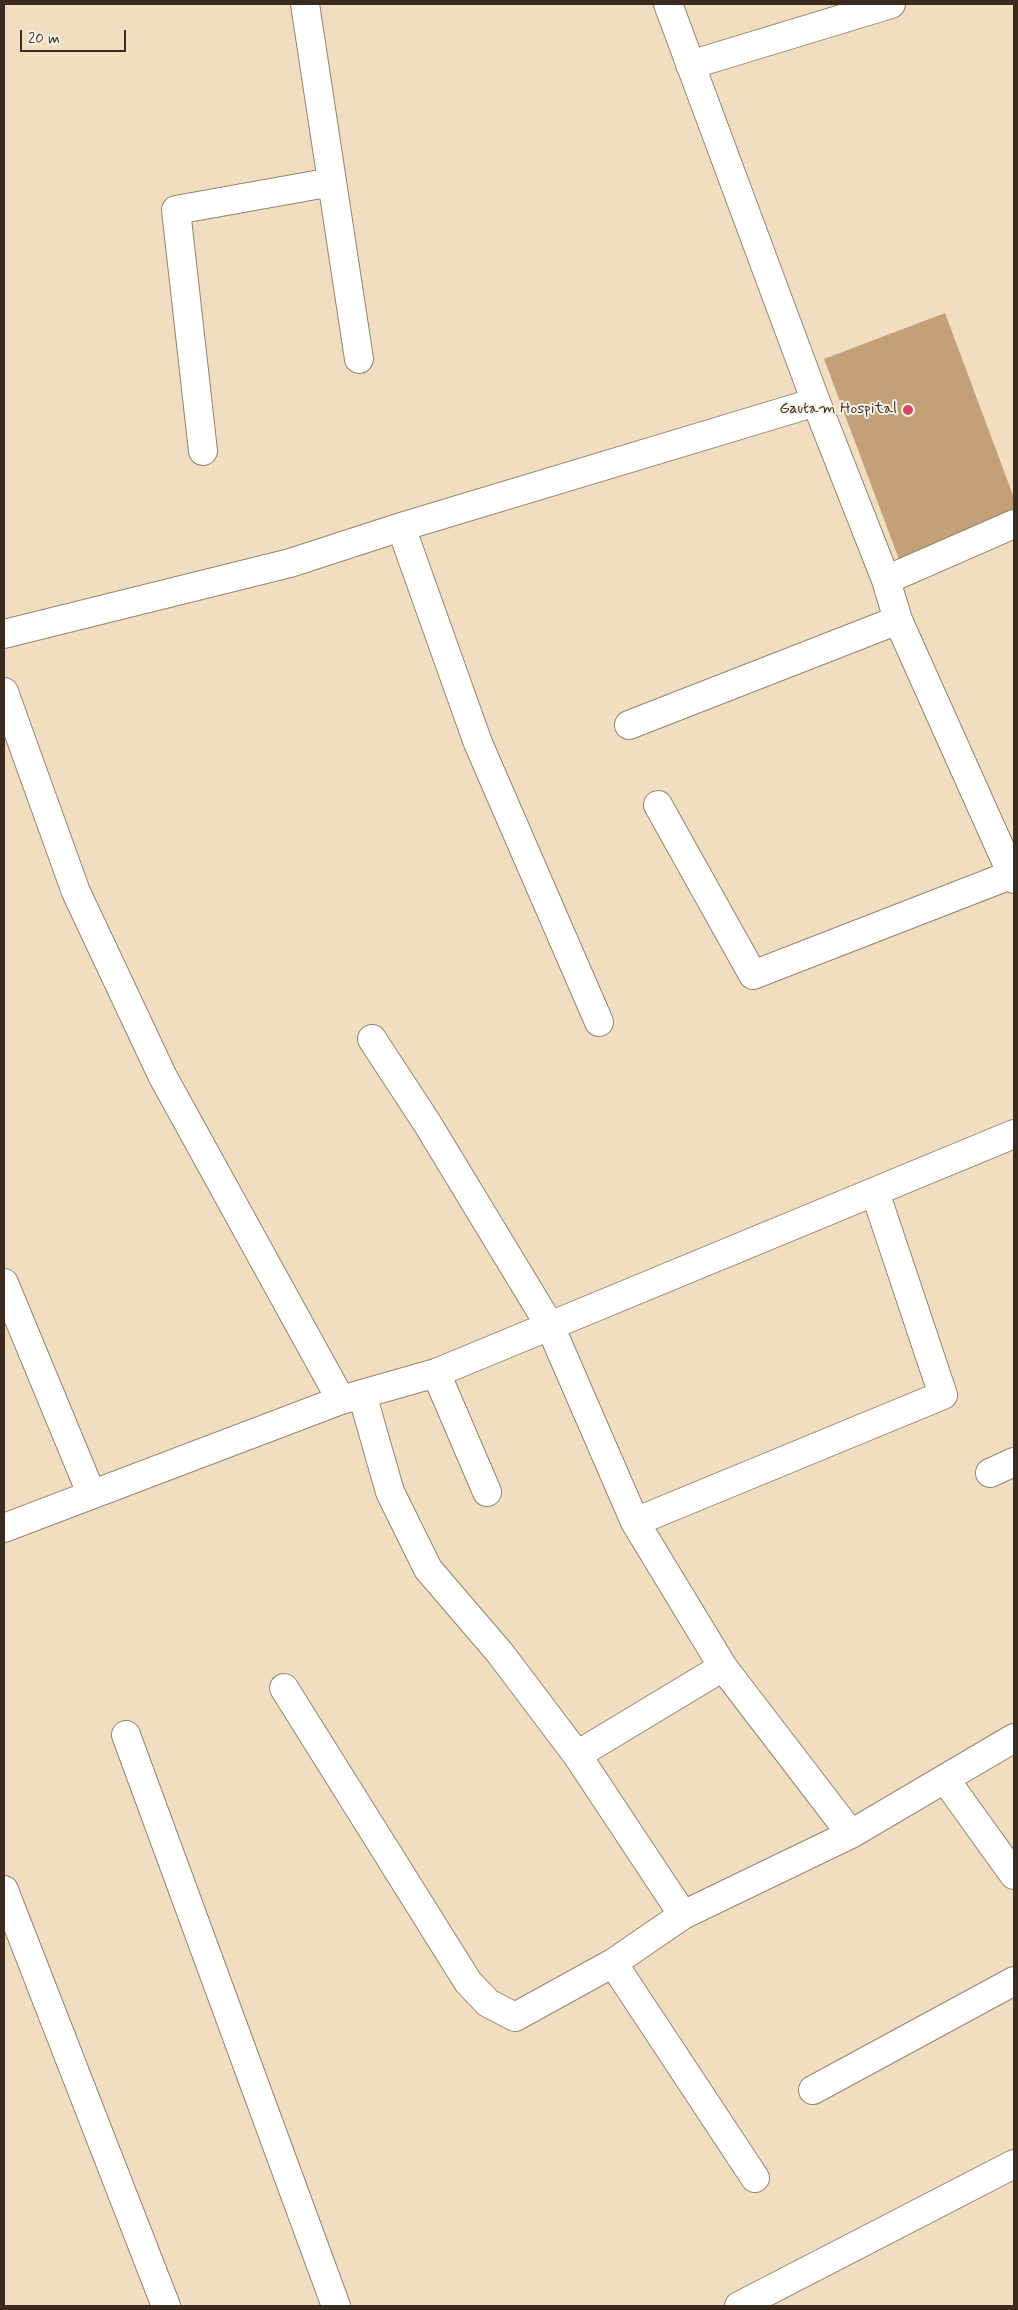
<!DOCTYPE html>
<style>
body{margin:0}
#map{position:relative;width:1018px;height:2310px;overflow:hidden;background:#f1dec0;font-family:Mynerve,sans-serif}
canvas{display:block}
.frame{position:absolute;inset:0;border:5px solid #3b2a1e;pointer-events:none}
.scale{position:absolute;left:20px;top:30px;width:106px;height:22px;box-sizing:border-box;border:2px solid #3b2a1e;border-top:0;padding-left:6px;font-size:15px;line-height:18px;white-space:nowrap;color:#3b2a1e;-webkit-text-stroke:4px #f7f3e8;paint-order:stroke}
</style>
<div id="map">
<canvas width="1018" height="2310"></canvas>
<div class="frame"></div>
<div class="scale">20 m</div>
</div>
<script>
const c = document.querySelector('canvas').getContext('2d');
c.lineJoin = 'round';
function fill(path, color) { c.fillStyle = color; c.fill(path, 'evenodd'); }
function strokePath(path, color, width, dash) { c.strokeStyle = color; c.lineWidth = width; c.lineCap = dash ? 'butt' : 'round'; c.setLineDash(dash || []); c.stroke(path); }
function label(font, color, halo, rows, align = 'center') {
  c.font = font + ' Mynerve,sans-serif'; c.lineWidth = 4; c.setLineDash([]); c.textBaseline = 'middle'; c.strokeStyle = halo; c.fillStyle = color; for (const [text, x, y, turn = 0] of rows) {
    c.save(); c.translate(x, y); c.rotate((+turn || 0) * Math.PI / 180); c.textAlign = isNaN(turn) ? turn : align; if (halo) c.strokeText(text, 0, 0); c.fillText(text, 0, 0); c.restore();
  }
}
fill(new Path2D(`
 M 945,313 L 1014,498 L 1014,519 L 900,562 L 824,359 Z`), '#c4a079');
const minor = new Path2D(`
 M 305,4 L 359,359
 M 668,4 L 816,402 L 886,580 L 898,620 L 1014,879
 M 690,65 L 891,4
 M 203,451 L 176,210 L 332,182
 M 401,527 L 478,743 L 599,1022
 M 886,580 L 1014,524
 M 4,634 L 290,563 L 401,527 L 816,402
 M 4,692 L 76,892 L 163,1077 L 341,1400
 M 629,725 L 898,620
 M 658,805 L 753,975 L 1013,874
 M 372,1039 L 427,1123 L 550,1326 L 635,1522
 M 4,1283 L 91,1493
 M 436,1373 L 487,1492
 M 362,1394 L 390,1492 L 428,1569 L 500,1653 L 577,1755 L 683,1915
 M 990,1473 L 1014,1462
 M 4,1528 L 341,1400 L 436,1373 L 1014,1134
 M 723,1667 L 635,1522 L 943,1395 L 875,1192
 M 284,1688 L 468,1982 L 488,2003 L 515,2017 L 613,1963 L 683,1915 L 851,1834 L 1014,1738
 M 126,1735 L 336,2306
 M 577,1755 L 723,1667 L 851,1834
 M 945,1779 L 1014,1875
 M 4,1890 L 166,2306
 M 613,1963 L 755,2178
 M 813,2090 L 1014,1981
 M 739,2306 L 1014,2164`);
strokePath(minor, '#96846f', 30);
strokePath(minor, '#fff', 28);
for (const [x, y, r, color] of [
 [908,410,6,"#d1495b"]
]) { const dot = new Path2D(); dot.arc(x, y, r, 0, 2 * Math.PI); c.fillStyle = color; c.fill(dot); strokePath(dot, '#f7f3e8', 2); }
label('16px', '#3b2a1e', '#f7f3e8', [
 ["Gautam Hospital",897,410]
], 'right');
</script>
